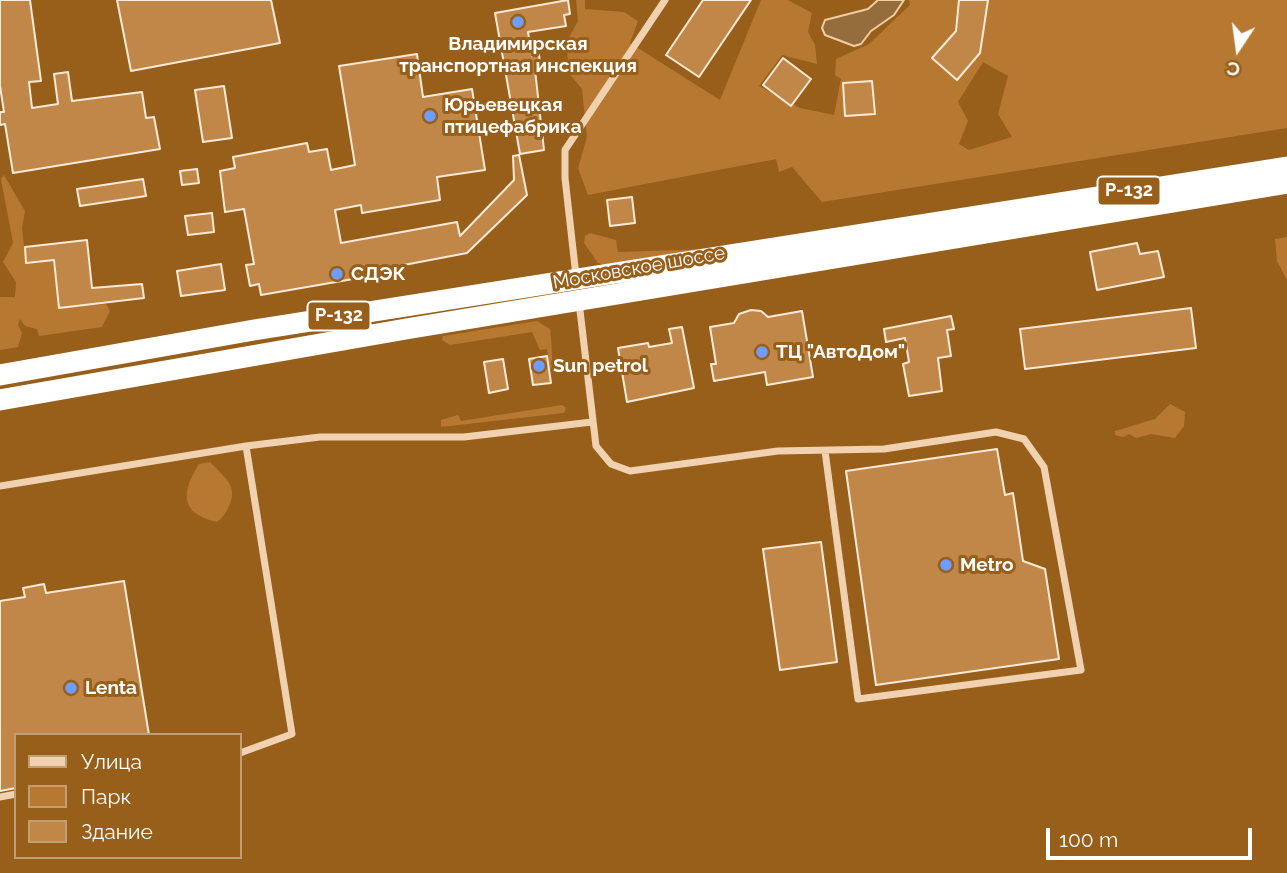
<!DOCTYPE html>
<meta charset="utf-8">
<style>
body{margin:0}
#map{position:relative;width:1287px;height:873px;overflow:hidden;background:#985f1b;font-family:Raleway,sans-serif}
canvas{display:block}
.legend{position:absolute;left:14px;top:733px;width:228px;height:126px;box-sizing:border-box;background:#985f1b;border:2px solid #c19f76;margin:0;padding:9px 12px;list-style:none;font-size:21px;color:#fff}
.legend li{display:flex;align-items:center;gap:14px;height:35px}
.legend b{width:35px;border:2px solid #c19f76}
.north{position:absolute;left:1203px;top:14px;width:70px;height:70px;-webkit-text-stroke:5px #985f1b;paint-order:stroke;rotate:193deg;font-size:19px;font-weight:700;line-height:28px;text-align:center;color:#fff}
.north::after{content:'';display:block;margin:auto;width:24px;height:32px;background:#fff;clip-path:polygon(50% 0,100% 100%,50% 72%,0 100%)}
.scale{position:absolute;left:1046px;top:828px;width:206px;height:32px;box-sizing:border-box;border:4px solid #fff;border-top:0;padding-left:9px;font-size:21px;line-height:24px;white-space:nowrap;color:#fff;-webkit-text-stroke:5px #985f1b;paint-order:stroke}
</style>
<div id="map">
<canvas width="1287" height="873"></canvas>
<ul class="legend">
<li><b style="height:9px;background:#f0d2b0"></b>Улица</li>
<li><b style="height:19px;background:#b77832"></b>Парк</li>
<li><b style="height:19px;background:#c08748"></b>Здание</li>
</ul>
<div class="north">С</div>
<div class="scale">100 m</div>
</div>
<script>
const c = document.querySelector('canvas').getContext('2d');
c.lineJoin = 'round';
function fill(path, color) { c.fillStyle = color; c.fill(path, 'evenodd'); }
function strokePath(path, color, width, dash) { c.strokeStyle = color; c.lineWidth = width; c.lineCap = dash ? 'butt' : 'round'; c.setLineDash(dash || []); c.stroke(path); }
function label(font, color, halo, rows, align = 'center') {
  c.font = font + ' Raleway,sans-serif'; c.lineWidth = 6; c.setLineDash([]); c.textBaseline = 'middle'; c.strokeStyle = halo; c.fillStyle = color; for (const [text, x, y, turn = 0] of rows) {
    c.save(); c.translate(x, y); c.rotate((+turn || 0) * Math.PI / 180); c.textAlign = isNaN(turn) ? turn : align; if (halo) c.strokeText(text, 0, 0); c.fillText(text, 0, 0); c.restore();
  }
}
fill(new Path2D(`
 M 576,0 L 585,0 L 585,9 L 624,12 L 638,21 L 630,43 L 720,100 L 761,0 L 788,0 L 812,13 L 808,32 L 815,45 L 817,64 L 782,55 L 759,86 L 800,108 L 834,115 L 841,79 L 835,75 L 836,59 L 869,44 L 910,5 L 909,0 L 959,0 L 956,31 L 932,58 L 957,80 L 980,53 L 988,0 L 1287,0 L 1287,128 L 822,202 L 792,167 L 779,172 L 776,159 L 588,195 L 578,168 L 587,137 L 582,89 L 568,72 L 567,41 L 578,21 ZM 983,62 L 1008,76 L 998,114 L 1012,137 L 969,150 L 959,144 L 968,121 L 958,102 ZM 872,81 L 874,113 L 845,116 L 843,83 Z
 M 4,175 L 25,211 L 22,228 L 26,263 L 54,260 L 59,308 L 106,304 L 110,311 L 102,327 L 39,336 L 37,329 L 25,326 L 20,319 L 18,325 L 22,333 L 18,347 L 0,350 L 0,297 L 15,297 L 16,282 L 3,262 L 13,243 L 1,179 Z
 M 590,233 L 616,240 L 618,252 L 710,249 L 608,266 L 598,263 L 584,243 L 585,236 Z
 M 1287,237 L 1287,280 L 1277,261 L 1275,239 Z
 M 537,321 L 550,329 C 552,342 553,367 551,377 L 547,349 L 540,350 L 532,332 L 450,345 L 442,340 L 443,336 Z
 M 1170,404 L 1185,412 L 1184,426 L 1175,438 L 1151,434 L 1136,438 L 1129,434 L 1123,437 L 1115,435 L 1115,431 L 1155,419 Z
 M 562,405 L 566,408 L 564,413 L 441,427 L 441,420 L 458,415 L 461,421 Z
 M 210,462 C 222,475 238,485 230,504 C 226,512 224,517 217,522 C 178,513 182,491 199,464 Z`), '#b77832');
const water = new Path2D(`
 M 878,0 L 904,0 L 894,15 L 871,31 L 861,44 L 854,46 L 825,35 L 822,28 L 825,20 L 868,9 Z`);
fill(water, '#956c3b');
strokePath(water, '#f2cca3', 2);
const building = new Path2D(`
 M 0,0 L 30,0 L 41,81 L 29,82 L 32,108 L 58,104 L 54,74 L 68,72 L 72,101 L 142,92 L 146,118 L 154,117 L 160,149 L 13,173 L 5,124 L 0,125 L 0,112 L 4,112 L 0,86 Z
 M 117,0 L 271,0 L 280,43 L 131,71 Z
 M 568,0 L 570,14 L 564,15 L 566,26 L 528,32 L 532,56 L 539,55 L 541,69 L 535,70 L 544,150 L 520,154 L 495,13 Z
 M 703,0 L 751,0 L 699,77 L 666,55 Z
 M 959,0 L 988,0 L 980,53 L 957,80 L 932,58 L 956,31 Z
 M 417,54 L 423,97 L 472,89 L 485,170 L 437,177 L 440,200 L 362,213 L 361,205 L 335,210 L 341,243 L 457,222 L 460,236 L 514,180 L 513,156 L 519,155 L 527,195 L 467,253 L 404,265 L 405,270 L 261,295 L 259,284 L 250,286 L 246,265 L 254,264 L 244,209 L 225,212 L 220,171 L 235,168 L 233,157 L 307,143 L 309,152 L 327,149 L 331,170 L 355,165 L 339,66 Z
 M 783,58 L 811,79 L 791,106 L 763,85 Z
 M 872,81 L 875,114 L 845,116 L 843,83 Z
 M 224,86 L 232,138 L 203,142 L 195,90 Z
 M 197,169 L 199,183 L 182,185 L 180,171 Z
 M 143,179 L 146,196 L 80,206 L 77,189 Z
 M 632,197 L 635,223 L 610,226 L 607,200 Z
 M 212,213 L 214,232 L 188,235 L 185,216 Z
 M 87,240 L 92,288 L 142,284 L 144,298 L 59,308 L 54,260 L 26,263 L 25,247 Z
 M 1137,243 L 1140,254 L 1158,251 L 1164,277 L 1097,290 L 1090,252 Z
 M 221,264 L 225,290 L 181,296 L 177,271 Z
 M 1191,308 L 1196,348 L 1025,369 L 1020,329 Z
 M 751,310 L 761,311 L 768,317 L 802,311 L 813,377 L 767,385 L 765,372 L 714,381 L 711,364 L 716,364 L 710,327 L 734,323 L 739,314 Z
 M 951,316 L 954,329 L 947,330 L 951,356 L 938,358 L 942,391 L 909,396 L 903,364 L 909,362 L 905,338 L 886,342 L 884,329 Z
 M 682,327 L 694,388 L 627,402 L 618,348 L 648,343 L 649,347 L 672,343 L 669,329 Z
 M 547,356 L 551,383 L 533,385 L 529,359 Z
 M 503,359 L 508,389 L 489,393 L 484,362 Z
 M 997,449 L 1005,495 L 1013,493 L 1023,561 L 1045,569 L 1059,659 L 876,685 L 846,471 Z
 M 821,542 L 837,662 L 780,670 L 763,549 Z
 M 124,581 L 149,735 L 16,735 L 16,788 L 0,791 L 0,601 L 25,597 L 23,588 L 44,584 L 46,593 Z`);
fill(building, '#c08748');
strokePath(building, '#fbead7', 2);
strokePath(new Path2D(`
 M 576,276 L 565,178 L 565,150 L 665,0
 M 579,302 L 596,446 L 611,464 L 630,471 L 778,451 L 884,449 L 996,432 L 1024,439 L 1044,467 L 1081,670 L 858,699 L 825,451
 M 0,486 L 246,446 L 320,437 L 464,437 L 592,422
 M 240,753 L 292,734 L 246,446
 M 0,797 L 16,794`), '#f0d2b0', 7);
strokePath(new Path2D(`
 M 0,375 L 254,330 L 1287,167
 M 0,400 L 406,329 L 1287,183`), '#fff', 21);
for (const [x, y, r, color] of [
 [518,22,7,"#6f9cff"],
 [430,116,7,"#6f9cff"],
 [337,274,7,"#6f9cff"],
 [762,352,7,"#6f9cff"],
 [539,366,7,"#6f9cff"],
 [946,565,7,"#6f9cff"],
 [71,688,7,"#6f9cff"]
]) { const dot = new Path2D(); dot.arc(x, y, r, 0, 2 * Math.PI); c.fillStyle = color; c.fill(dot); strokePath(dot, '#985f1b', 2.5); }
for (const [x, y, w] of [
 [1129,191,63],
 [339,316,63]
]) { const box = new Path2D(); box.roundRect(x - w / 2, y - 14.5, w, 29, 5); c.fillStyle = '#985f1b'; c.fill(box); strokePath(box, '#fff', 2); }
label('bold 18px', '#fff', null, [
 ["Р-132",1129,191],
 ["Р-132",339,316]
]);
label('bold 19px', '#fff', '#985f1b', [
 ["Владимирская",518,44,"center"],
 ["транспортная инспекция",518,66,"center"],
 ["Юрьевецкая",444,105],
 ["птицефабрика",444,127],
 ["СДЭК",351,274],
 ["ТЦ \"АвтоДом\"",776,352],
 ["Sun petrol",553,366],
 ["Metro",960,565],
 ["Lenta",85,688]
], 'left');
label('19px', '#fff', '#985f1b', [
 ["Московское шоссе",639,268,-10]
]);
</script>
